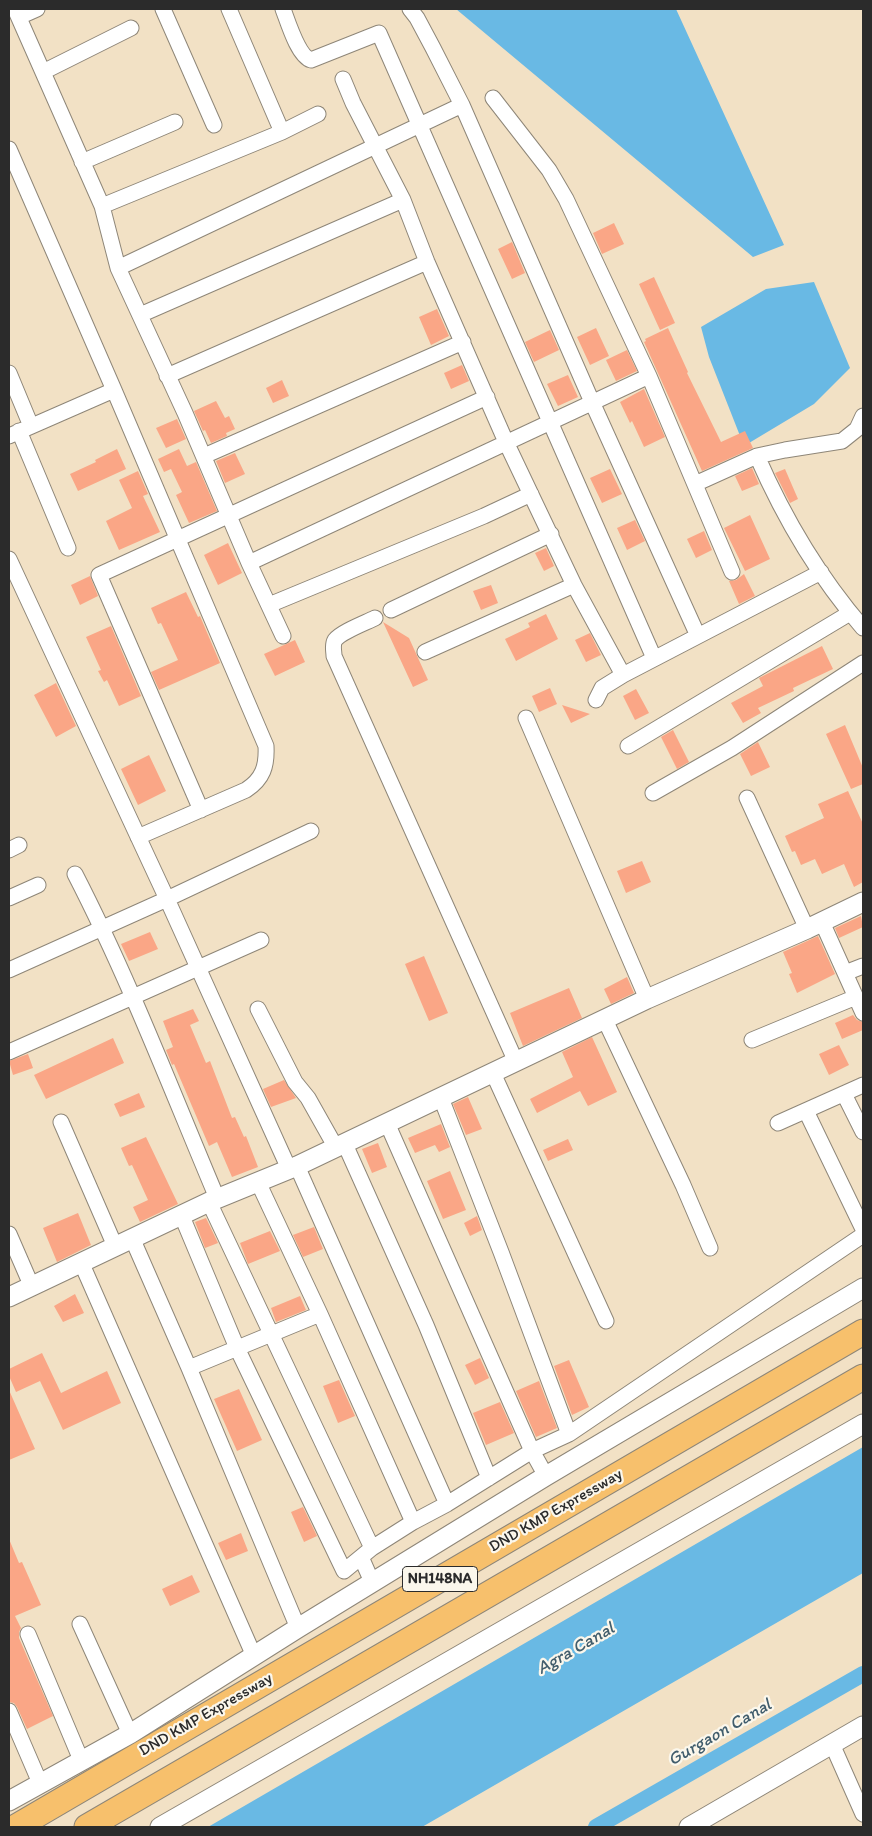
<!DOCTYPE html>
<style>
body{margin:0}
#map{position:relative;width:872px;height:1836px;overflow:hidden;background:#f2e1c5;font-family:Itim,sans-serif}
canvas{display:block}
.frame{position:absolute;inset:0;border:10px solid #2b2b2b;pointer-events:none}
</style>
<div id="map">
<canvas width="872" height="1836"></canvas>
<div class="frame"></div>
</div>
<script>
const c = document.querySelector('canvas').getContext('2d');
c.lineJoin = 'round';
function fill(path, color) { c.fillStyle = color; c.fill(path, 'evenodd'); }
function strokePath(path, color, width, dash) { c.strokeStyle = color; c.lineWidth = width; c.lineCap = dash ? 'butt' : 'round'; c.setLineDash(dash || []); c.stroke(path); }
function label(font, color, halo, rows, align = 'center') {
  c.font = font + ' Itim,sans-serif'; c.lineWidth = 4.5; c.setLineDash([]); c.textBaseline = 'middle'; c.strokeStyle = halo; c.fillStyle = color; for (const [text, x, y, turn = 0] of rows) {
    c.save(); c.translate(x, y); c.rotate((+turn || 0) * Math.PI / 180); c.textAlign = isNaN(turn) ? turn : align; if (halo) c.strokeText(text, 0, 0); c.fillText(text, 0, 0); c.restore();
  }
}
fill(new Path2D(`
 M 456,9 L 676,9 L 784,245 L 753,257 Z
 M 814,282 L 850,368 L 814,404 L 744,446 L 709,357 L 701,327 L 766,289 Z
 M 863,1447 L 863,1573 L 422,1827 L 208,1827 Z`), '#69b9e4');
strokePath(new Path2D(`
 M 596,1827 L 863,1674`), '#69b9e4', 16);
fill(new Path2D(`
 M 614,223 L 624,244 L 602,254 L 593,233 Z
 M 512,242 L 525,273 L 512,279 L 498,249 Z
 M 654,277 L 675,323 L 660,330 L 639,284 Z
 M 437,309 L 449,336 L 431,345 L 419,317 Z
 M 596,328 L 609,356 L 590,365 L 577,337 Z
 M 668,328 L 688,372 L 687,373 L 721,442 L 745,431 L 753,448 L 702,471 L 644,342 L 646,341 L 645,339 Z
 M 550,330 L 559,350 L 534,362 L 525,342 Z
 M 627,350 L 637,371 L 616,381 L 606,360 Z
 M 462,365 L 469,381 L 451,389 L 444,373 Z
 M 568,375 L 578,397 L 558,406 L 547,384 Z
 M 282,380 L 289,396 L 273,403 L 266,388 Z
 M 644,389 L 665,437 L 644,447 L 632,421 L 630,423 L 620,402 Z
 M 216,401 L 225,418 L 229,416 L 235,429 L 226,433 L 227,436 L 211,443 L 205,430 L 203,431 L 194,411 Z
 M 177,419 L 186,439 L 166,448 L 156,428 Z
 M 117,449 L 126,469 L 78,491 L 70,474 L 96,462 L 95,460 Z
 M 179,449 L 187,466 L 196,462 L 217,511 L 189,523 L 176,495 L 182,492 L 171,469 L 164,472 L 158,459 Z
 M 235,453 L 245,474 L 225,483 L 216,461 Z
 M 752,468 L 759,484 L 742,491 L 735,476 Z
 M 610,469 L 622,494 L 602,503 L 590,478 Z
 M 785,469 L 798,499 L 790,503 L 775,473 Z
 M 138,471 L 148,494 L 143,496 L 160,532 L 119,550 L 106,521 L 132,508 L 119,480 Z
 M 750,515 L 770,559 L 745,571 L 724,528 Z
 M 635,520 L 645,541 L 627,550 L 617,528 Z
 M 704,531 L 712,550 L 696,558 L 687,539 Z
 M 228,543 L 242,573 L 218,585 L 204,555 Z
 M 546,548 L 554,566 L 544,571 L 535,553 Z
 M 744,574 L 755,596 L 739,604 L 729,581 L 736,580 Z
 M 90,576 L 98,596 L 80,605 L 71,585 Z
 M 491,585 L 498,603 L 481,610 L 473,591 Z
 M 186,592 L 198,617 L 200,616 L 220,663 L 159,690 L 151,672 L 178,660 L 161,623 L 158,624 L 151,608 Z
 M 546,614 L 558,639 L 516,661 L 505,639 L 530,627 L 528,623 Z
 M 383,622 L 409,638 L 428,680 L 413,687 Z
 M 111,626 L 141,696 L 119,706 L 107,680 L 104,682 L 98,671 L 101,670 L 86,637 Z
 M 590,633 L 601,655 L 586,662 L 575,640 Z
 M 295,640 L 305,662 L 275,676 L 264,654 Z
 M 822,646 L 833,669 L 793,688 L 794,691 L 758,708 L 761,713 L 743,723 L 731,703 L 763,686 L 759,678 Z
 M 56,683 L 76,726 L 56,737 L 34,695 Z
 M 550,688 L 557,704 L 539,712 L 532,696 Z
 M 636,689 L 649,713 L 635,720 L 623,696 Z
 M 562,705 L 590,714 L 571,723 Z
 M 845,725 L 863,768 L 863,784 L 851,789 L 826,734 Z
 M 673,730 L 689,762 L 677,769 L 661,737 Z
 M 758,742 L 770,767 L 751,776 L 740,754 Z
 M 149,755 L 166,791 L 138,805 L 121,769 Z
 M 848,791 L 863,824 L 863,882 L 854,887 L 844,864 L 822,874 L 815,859 L 801,865 L 795,851 L 792,852 L 785,836 L 824,818 L 818,804 Z
 M 642,861 L 651,882 L 626,893 L 617,871 Z
 M 861,916 L 863,927 L 839,938 L 835,928 Z
 M 150,932 L 158,949 L 129,961 L 121,944 Z
 M 818,936 L 835,974 L 797,993 L 789,974 L 792,973 L 783,952 Z
 M 424,956 L 448,1013 L 429,1021 L 405,964 Z
 M 627,977 L 634,993 L 611,1004 L 604,989 Z
 M 569,988 L 582,1018 L 523,1046 L 510,1013 Z
 M 193,1009 L 199,1021 L 190,1025 L 206,1063 L 210,1061 L 232,1118 L 235,1117 L 244,1137 L 246,1136 L 258,1167 L 232,1177 L 217,1142 L 209,1146 L 174,1064 L 172,1065 L 166,1050 L 173,1047 L 163,1021 Z
 M 853,1015 L 857,1020 L 863,1022 L 863,1030 L 842,1039 L 835,1023 Z
 M 592,1037 L 617,1092 L 588,1106 L 580,1091 L 537,1113 L 530,1099 L 573,1077 L 562,1052 Z
 M 113,1038 L 124,1063 L 46,1099 L 34,1075 Z
 M 839,1045 L 849,1065 L 829,1075 L 819,1054 Z
 M 28,1054 L 33,1068 L 13,1075 L 9,1061 Z
 M 284,1080 L 296,1098 L 271,1107 L 263,1089 Z
 M 139,1093 L 145,1107 L 120,1117 L 114,1104 Z
 M 468,1097 L 482,1129 L 466,1135 L 453,1104 Z
 M 441,1124 L 450,1147 L 439,1152 L 435,1145 L 415,1153 L 408,1138 Z
 M 146,1137 L 178,1204 L 140,1222 L 133,1207 L 148,1200 L 132,1165 L 129,1166 L 121,1148 Z
 M 568,1139 L 573,1150 L 548,1161 L 543,1150 Z
 M 378,1143 L 387,1167 L 372,1173 L 362,1149 Z
 M 450,1171 L 466,1210 L 443,1219 L 427,1181 Z
 M 78,1213 L 91,1245 L 57,1262 L 43,1228 Z
 M 477,1216 L 482,1230 L 470,1236 L 464,1223 Z
 M 206,1218 L 218,1243 L 205,1248 L 195,1222 Z
 M 314,1227 L 323,1249 L 303,1257 L 293,1235 Z
 M 270,1231 L 280,1251 L 248,1264 L 240,1243 Z
 M 75,1294 L 84,1313 L 63,1322 L 54,1306 Z
 M 300,1296 L 306,1310 L 276,1322 L 271,1308 Z
 M 42,1353 L 61,1393 L 107,1371 L 121,1403 L 63,1430 L 40,1381 L 16,1392 L 9,1376 L 9,1369 Z
 M 480,1358 L 489,1378 L 475,1385 L 465,1365 Z
 M 569,1360 L 589,1407 L 572,1415 L 554,1366 Z
 M 339,1380 L 355,1416 L 338,1423 L 323,1386 Z
 M 539,1381 L 557,1428 L 536,1437 L 516,1391 Z
 M 239,1389 L 262,1440 L 237,1451 L 214,1399 Z
 M 9,1390 L 35,1449 L 9,1460 Z
 M 500,1402 L 514,1433 L 486,1445 L 473,1413 Z
 M 303,1507 L 317,1536 L 304,1542 L 291,1512 Z
 M 241,1533 L 248,1551 L 226,1560 L 218,1543 Z
 M 9,1539 L 19,1563 L 22,1562 L 41,1605 L 15,1616 L 21,1628 L 19,1632 L 19,1638 L 53,1716 L 27,1729 L 17,1707 L 14,1703 L 9,1702 Z
 M 192,1575 L 200,1592 L 170,1606 L 162,1589 Z`), '#faa686');
const minor = new Path2D(`
 M 15,9 L 102,206 L 118,268 L 185,413 L 249,563 L 283,636
 M 163,9 L 214,125
 M 229,9 L 282,132
 M 283,9 C 288,22 298,56 311,60 L 379,33 L 654,658
 M 410,9 L 417,18 L 433,48 L 462,105 L 592,402 L 698,636
 M 19,17 L 37,9
 M 43,72 L 131,28
 M 343,79 L 353,103 L 403,200 L 427,262 L 506,442 L 574,585 L 623,675
 M 493,98 L 549,170 L 566,199 L 649,376 L 732,572
 M 9,149 L 114,390 L 266,746 C 267,766 263,779 246,790 L 138,837
 M 82,162 L 175,122
 M 102,206 L 282,132 L 318,114
 M 118,268 L 462,105
 M 140,315 L 403,200
 M 9,373 L 31,426
 M 167,376 L 427,262
 M 19,431 L 68,548
 M 9,436 L 114,390
 M 204,456 L 463,342
 M 757,456 C 784,518 819,577 863,628
 M 695,484 L 757,456 L 785,450 L 842,441 L 857,429 L 863,416
 M 9,559 L 167,899 L 289,1169
 M 249,563 L 649,376
 M 269,605 L 484,516 L 531,494
 M 391,610 L 551,534
 M 375,618 C 365,623 341,632 335,640 C 332,645 334,651 334,656 L 516,1062
 M 425,652 L 574,585
 M 596,700 L 602,688 L 623,675 L 821,572
 M 526,718 L 647,999
 M 628,746 L 850,613
 M 653,793 L 732,748 L 863,663
 M 747,798 L 807,929
 M 201,810 L 99,575 L 487,397
 M 9,850 L 19,845
 M 75,874 C 129,979 171,1089 217,1198
 M 9,898 L 38,885
 M 822,922 L 863,1013
 M 9,970 L 167,899 L 311,831
 M 845,973 L 863,966
 M 258,1009 L 295,1082 L 308,1098 L 335,1146
 M 605,1020 L 683,1185 L 710,1248
 M 752,1040 L 856,997
 M 9,1052 L 261,940
 M 493,1073 L 606,1321
 M 844,1094 L 863,1132
 M 441,1098 L 501,1252 L 569,1434
 M 806,1111 L 863,1229
 M 61,1122 L 115,1246
 M 387,1123 L 532,1451 L 546,1476
 M 778,1123 L 863,1085
 M 344,1142 L 426,1325 L 489,1478
 M 297,1166 L 447,1504
 M 258,1182 L 320,1314 L 413,1522
 M 209,1202 L 372,1548
 M 181,1214 L 237,1348 L 344,1571 L 372,1548 L 413,1522 L 447,1504 L 532,1451 L 569,1434 L 863,1235
 M 9,1234 L 32,1287
 M 132,1238 L 189,1368 L 298,1628
 M 81,1262 L 254,1656
 M 189,1368 L 320,1314
 M 361,1557 L 372,1582
 M 80,1624 L 130,1734
 M 28,1634 L 81,1760
 M 9,1711 L 40,1783
 M 832,1744 L 863,1814`);
const tertiary = new Path2D(`
 M 9,1297 L 209,1202 L 297,1166 L 647,999 L 807,929 L 863,902
 M 9,1801 L 130,1734 L 298,1628 L 546,1476 L 863,1288
 M 160,1827 L 863,1424
 M 689,1827 L 863,1726`);
const trunk = new Path2D(`
 M 16,1827 L 863,1332
 M 87,1827 L 863,1377`);
strokePath(minor, '#8e8678', 17);
strokePath(tertiary, '#8e8678', 21);
strokePath(trunk, '#8e8678', 27);
strokePath(minor, '#fff', 15);
strokePath(tertiary, '#fff', 19);
strokePath(trunk, '#f7c06c', 25);
for (const [x, y, w] of [
 [440,1579,75]
]) { const box = new Path2D(); box.roundRect(x - w / 2, y - 12.5, w, 25, 4); c.fillStyle = '#fbf7ec'; c.fill(box); strokePath(box, '#2b2b2b', 1); }
label('bold 15px', '#2b2b2b', null, [
 ["NH148NA",440,1579]
]);
label('16px', '#2b2b2b', '#fbf7ec', [
 ["DND KMP Expressway",556,1511,-30],
 ["DND KMP Expressway",206,1715,-30]
]);
label('italic 18px', '#415d6c', '#fbf7ec', [
 ["Agra Canal",576,1649,-30],
 ["Gurgaon Canal",720,1733,-30]
]);
</script>
